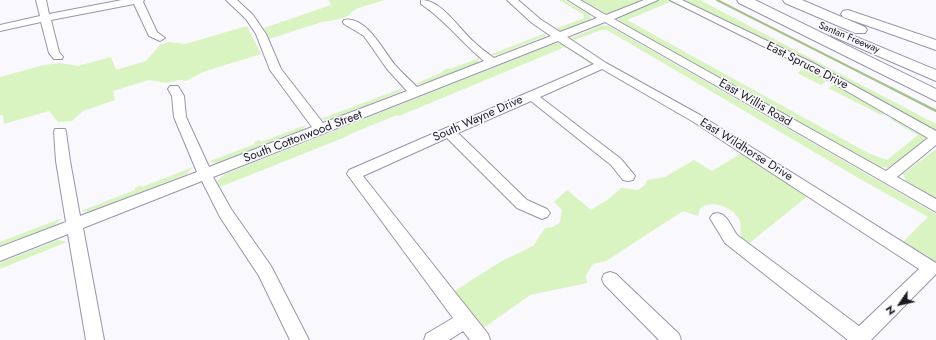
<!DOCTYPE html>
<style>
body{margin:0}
#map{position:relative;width:936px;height:340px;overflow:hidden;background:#f9f8fd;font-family:Jost,sans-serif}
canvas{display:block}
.north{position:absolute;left:880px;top:284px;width:40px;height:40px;-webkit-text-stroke:3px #f9f8fd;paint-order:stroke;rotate:236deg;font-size:11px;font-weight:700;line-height:16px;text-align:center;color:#1c1b22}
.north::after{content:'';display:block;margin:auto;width:14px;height:18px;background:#1c1b22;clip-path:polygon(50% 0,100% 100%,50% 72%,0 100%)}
</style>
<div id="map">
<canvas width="936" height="340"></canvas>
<div class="north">N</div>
</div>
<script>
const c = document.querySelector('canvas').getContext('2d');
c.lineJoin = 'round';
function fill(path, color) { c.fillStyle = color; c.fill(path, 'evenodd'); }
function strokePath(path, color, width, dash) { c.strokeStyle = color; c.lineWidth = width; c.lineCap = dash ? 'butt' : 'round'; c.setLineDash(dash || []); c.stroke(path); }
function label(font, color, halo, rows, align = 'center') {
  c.font = font + ' Jost,sans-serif'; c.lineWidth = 3.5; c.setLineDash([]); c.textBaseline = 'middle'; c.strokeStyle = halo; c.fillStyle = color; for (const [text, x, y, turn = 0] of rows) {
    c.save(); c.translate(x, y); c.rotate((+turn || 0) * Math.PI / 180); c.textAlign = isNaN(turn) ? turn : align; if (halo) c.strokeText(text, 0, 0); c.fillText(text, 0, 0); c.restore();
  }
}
fill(new Path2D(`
 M 329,0 L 385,0 L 358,8 L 353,11 L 348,16 L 336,20 L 322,22 L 269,39 L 264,28 L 331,5 Z
 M 559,0 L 564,0 L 590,15 L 591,19 L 561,31 L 555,29 L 584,18 L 584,15 Z
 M 582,0 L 647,0 L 612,14 L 605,13 Z
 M 660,0 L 670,0 L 688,9 L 687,10 L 670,2 L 627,20 L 868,153 L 887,160 L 918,135 L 890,119 L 894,117 L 928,138 L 893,168 L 880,167 L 618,21 L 619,17 Z
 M 679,0 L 700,0 L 936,124 L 936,133 Z
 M 602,25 L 609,26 L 936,214 L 936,265 L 927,255 L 902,243 L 928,217 L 860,179 L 607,30 L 601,30 L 572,41 L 571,38 Z
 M 247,26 L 261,54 L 203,72 L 186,81 L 179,80 L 167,83 L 149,80 L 113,91 L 115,100 L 83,111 L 72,121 L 58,122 L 49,111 L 4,124 L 3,115 L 0,115 L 0,77 L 44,65 L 60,63 L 78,66 L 111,57 L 116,70 L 146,61 L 160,45 L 169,42 L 185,44 Z
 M 546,33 L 546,36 L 497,55 L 489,55 Z
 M 556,43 L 564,44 L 591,62 L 592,65 L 565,47 L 399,116 L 397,115 L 348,135 L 348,136 L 220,187 L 217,182 L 223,175 Z
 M 783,57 L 787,57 L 829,79 L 821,85 L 797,73 L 805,68 Z
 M 479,58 L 478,63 L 422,84 L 415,84 L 443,72 L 442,71 L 448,68 L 450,69 Z
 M 836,84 L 885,112 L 881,115 L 828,88 Z
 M 403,88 L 402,91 L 329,120 L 320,119 Z
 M 306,125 L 302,130 L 217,163 L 208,162 L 255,144 L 254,142 L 260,140 L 261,142 Z
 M 936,149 L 936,198 L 906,181 L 903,174 Z
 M 742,153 L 809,195 L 747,245 C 737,233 742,234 740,222 C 737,210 718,202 707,205 C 701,206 699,210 698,216 L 683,211 L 606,261 L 593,264 L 586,275 L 587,283 L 530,295 L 482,329 L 453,292 L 500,262 L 533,246 L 545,228 L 553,227 L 560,222 L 562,210 L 554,202 L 567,190 L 591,210 L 610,198 L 621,188 L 638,190 L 645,185 L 647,180 L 665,177 L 694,160 L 712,171 Z
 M 193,167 L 187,174 L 89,212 L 81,211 L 135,190 L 135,188 L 141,185 L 142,187 Z
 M 62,218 L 55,225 L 0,246 L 0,242 Z
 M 58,240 L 67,242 L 0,269 L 0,263 Z`), '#d9f4c0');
strokePath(new Path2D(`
 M 717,0 L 893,89`), '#a6c08b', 2);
strokePath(new Path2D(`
 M 891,88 L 936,111`), '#a6c08b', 2.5);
const minor = new Path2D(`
 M 36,0 L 46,0 L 49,14 L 122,0 L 144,0 L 143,2 L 157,32 L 165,38 L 160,41 L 149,36 L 134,4 L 51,20 L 59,52 L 63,57 L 62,59 L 54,59 L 49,53 L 41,22 L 0,31 L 0,25 L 40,16 Z
 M 226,0 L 237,0 L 253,15 L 266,34 L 281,69 L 323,123 L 407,91 L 387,69 L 364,36 L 344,24 L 343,22 L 344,20 C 366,15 384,52 395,65 C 402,73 410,80 417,87 L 484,61 C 462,43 445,20 421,4 L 421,0 C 442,0 459,29 474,42 C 480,48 487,53 494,58 L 551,36 L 532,23 L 507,0 L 518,0 L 540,19 L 560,32 L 597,18 L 568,0 L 580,0 L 606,15 L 644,0 L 658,0 L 614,19 L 886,171 L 928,138 L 805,67 L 670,0 L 682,0 L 813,63 L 936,131 L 936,145 L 897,177 L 936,199 L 936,212 L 605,22 L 567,37 L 606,63 L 700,115 L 936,263 L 936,274 L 871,340 L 848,340 L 725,243 L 710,218 L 713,214 C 726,210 730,225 737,235 L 859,326 L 919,269 L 692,121 L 602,69 L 540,97 L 621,159 L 635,176 L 633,180 L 628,181 L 623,180 L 611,165 L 531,101 L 458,133 L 527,200 L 547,209 L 550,213 L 547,217 L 542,219 L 517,208 L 447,138 L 363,176 L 488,334 L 490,340 L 470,340 L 463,331 L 449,340 L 424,340 L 426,334 L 453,318 L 347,174 L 349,170 L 594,64 L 558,41 L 213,177 L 231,209 L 271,266 L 309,340 L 290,340 L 259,276 L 220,217 L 202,181 L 83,228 L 104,340 L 86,340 L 68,234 L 0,261 L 0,247 L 66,222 L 56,161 L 54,132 L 55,129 L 65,129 L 66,132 L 70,161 L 80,216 L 197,172 L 174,117 L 172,96 L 168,89 L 170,86 L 178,86 L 184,96 L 186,117 L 209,167 L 312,127 L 270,70 L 256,34 L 246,19 Z
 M 610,272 L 616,274 L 679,334 L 681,340 L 659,340 L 604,284 L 602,279 L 604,274 Z`);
const highway = new Path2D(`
 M 737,0 L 755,0 L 936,89 L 936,101 L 739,3 Z
 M 783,0 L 802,0 L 865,27 L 867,30 L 865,33 L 855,33 L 785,3 Z
 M 848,10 L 936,40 L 936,50 L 843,17 L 841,14 L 843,11 Z
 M 837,29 L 936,70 L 936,81 L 832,36 L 830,33 L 832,30 Z`);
strokePath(minor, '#9795a9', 2);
strokePath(highway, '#9795a9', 2);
fill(minor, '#fff');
fill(highway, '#fff');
label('10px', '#1c1b22', '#f9f8fd', [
 ["Santan Freeway",849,38,23]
]);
label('12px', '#1c1b22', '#f9f8fd', [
 ["East Spruce Drive",807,66,27],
 ["East Willis Road",755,103,30],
 ["South Wayne Drive",478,119,-24],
 ["South Cottonwood Street",303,137,-21],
 ["East Wildhorse Drive",746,150,32]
]);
</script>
